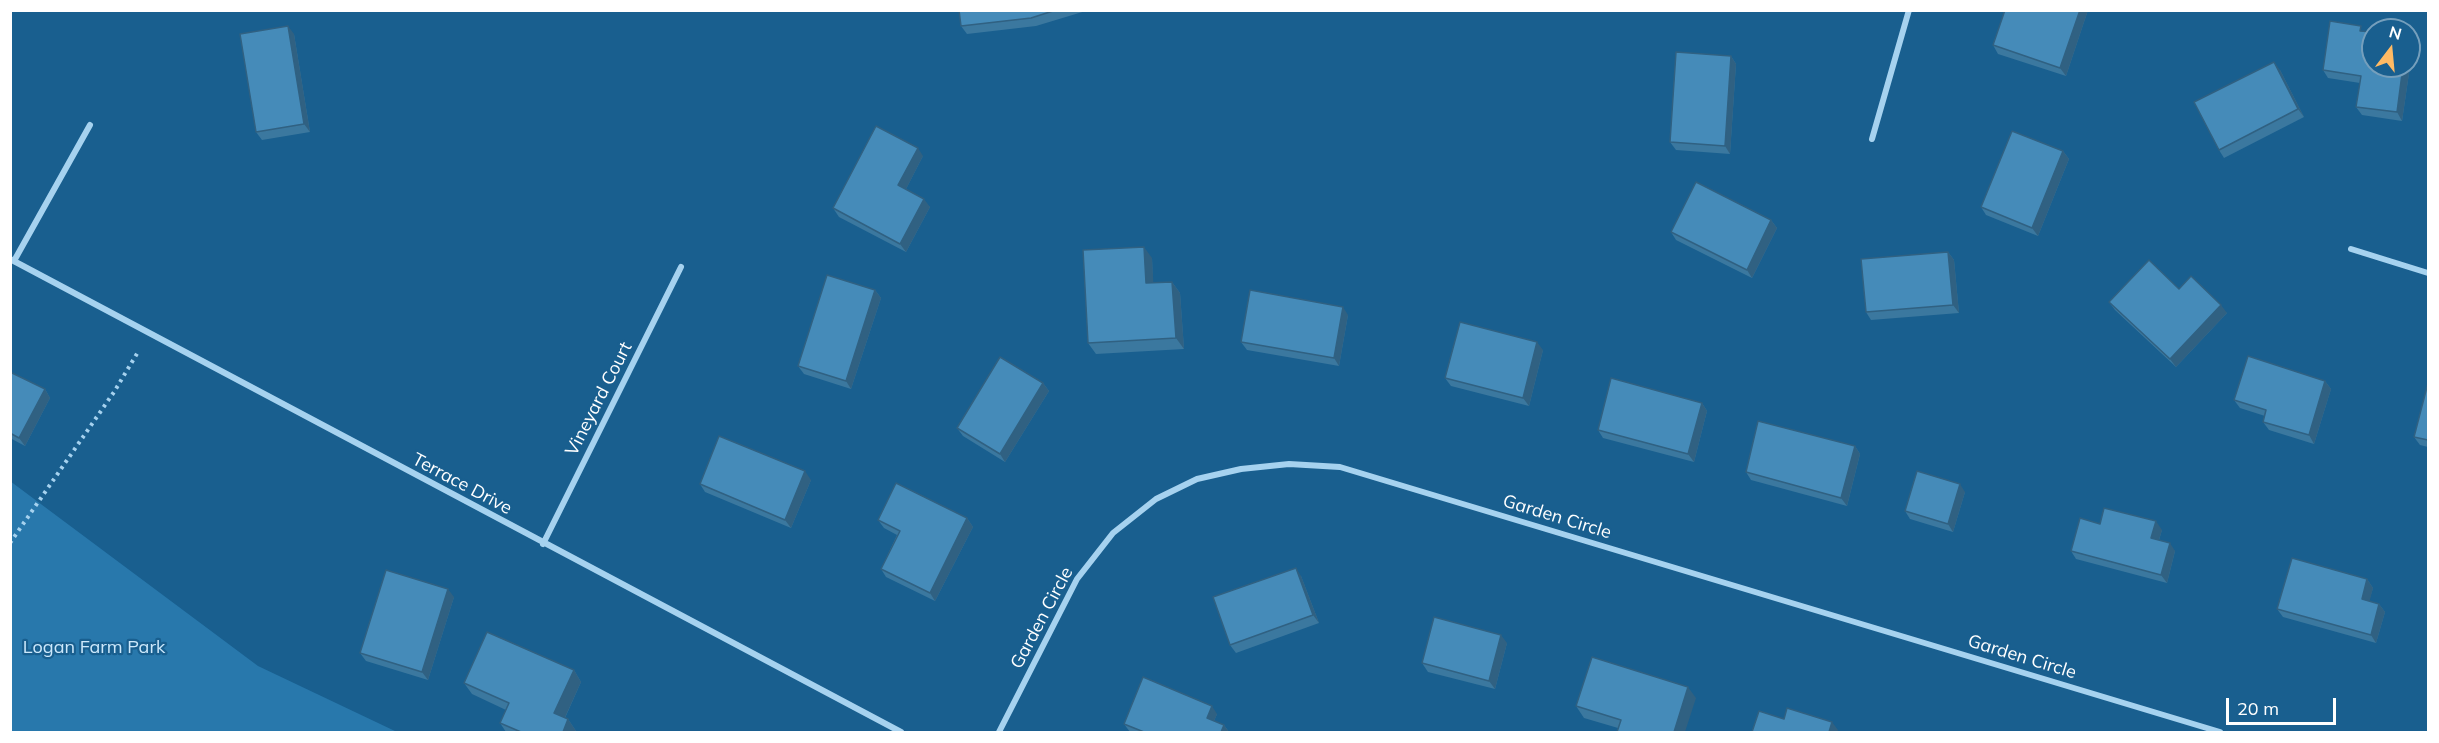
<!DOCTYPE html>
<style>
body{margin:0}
#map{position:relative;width:2439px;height:743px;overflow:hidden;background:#195f8f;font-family:Mulish,sans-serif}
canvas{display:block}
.frame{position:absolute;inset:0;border:12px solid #fff;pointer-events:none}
.north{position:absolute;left:2361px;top:18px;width:60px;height:60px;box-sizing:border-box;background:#195f8f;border:2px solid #759fbc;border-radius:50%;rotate:16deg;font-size:16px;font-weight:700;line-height:24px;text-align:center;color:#fff}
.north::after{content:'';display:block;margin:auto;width:21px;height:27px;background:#ffba64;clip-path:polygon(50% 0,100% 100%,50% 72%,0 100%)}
.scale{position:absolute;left:2226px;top:698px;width:110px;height:27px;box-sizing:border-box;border:3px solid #fff;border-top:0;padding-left:8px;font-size:18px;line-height:21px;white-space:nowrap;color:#fff;-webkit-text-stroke:4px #195f8f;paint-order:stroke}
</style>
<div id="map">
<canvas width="2439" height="743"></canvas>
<div class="frame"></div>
<div class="north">N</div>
<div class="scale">20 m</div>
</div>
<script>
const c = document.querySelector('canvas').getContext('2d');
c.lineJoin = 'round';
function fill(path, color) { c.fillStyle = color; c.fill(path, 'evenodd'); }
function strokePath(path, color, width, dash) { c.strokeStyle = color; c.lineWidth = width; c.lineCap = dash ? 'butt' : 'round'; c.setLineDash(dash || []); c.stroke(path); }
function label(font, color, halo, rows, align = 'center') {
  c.font = font + ' Mulish,sans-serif'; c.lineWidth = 4.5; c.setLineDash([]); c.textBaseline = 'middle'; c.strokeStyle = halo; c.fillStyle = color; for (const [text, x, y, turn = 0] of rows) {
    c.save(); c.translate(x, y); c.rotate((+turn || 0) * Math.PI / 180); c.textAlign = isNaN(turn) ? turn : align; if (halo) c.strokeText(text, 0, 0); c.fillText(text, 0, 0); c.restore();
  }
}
fill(new Path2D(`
 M 10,481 L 258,666 L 397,732 L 11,732 Z`), '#2878ac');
strokePath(new Path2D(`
 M 10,543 L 114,392 L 138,352`), '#a6d2ef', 4, [3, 4.5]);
strokePath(new Path2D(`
 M 1872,139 L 1909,10
 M 2351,249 L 2428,273
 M 10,259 L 901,732
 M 14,261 L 90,125
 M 543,544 L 681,267
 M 999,732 L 1077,579 L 1113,533 L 1156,499 L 1197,479 L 1241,469 L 1289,464 L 1340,467 L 2220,732`), '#a6d2ef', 6);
fill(new Path2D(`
 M 959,10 L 1089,10 L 1036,26 L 967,34 L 961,26 Z
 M 2005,10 L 2088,10 L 2066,76 L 1998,54 L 1993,45 Z
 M 2364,31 L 2409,66 L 2409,40 L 2413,46 L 2402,121 L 2362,115 L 2356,107 L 2360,83 L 2328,78 L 2323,70 Z
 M 294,34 L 310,132 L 262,140 L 256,132 Z
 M 1731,56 L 1736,64 L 1730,154 L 1676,150 L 1670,142 Z
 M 2280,70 L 2304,117 L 2224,158 L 2219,150 Z
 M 2063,151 L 2069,159 L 2038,236 L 1986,215 L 1981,207 Z
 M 923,156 L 906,189 L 930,207 L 906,252 L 839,217 L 833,208 Z
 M 1771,220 L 1777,228 L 1752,278 L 1676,240 L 1671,232 Z
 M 1948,252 L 1954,260 L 1959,313 L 1871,320 L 1866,312 Z
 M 1152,258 L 1153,283 L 1172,282 L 1180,293 L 1184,349 L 1096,354 L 1088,343 Z
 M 2179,289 L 2227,313 L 2176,367 L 2115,310 L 2109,302 Z
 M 875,290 L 881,298 L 851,389 L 804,374 L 798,366 Z
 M 1348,315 L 1339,366 L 1247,350 L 1241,342 Z
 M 1543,350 L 1529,406 L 1451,386 L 1445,378 Z
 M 10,372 L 45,389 L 50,398 L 25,446 L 10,438 Z
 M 2325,381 L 2331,389 L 2314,444 L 2269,430 L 2263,422 L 2265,416 L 2240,408 L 2234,400 Z
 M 1043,383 L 1049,391 L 1005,462 L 963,436 L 957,428 Z
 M 2428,383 L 2428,447 L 2420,445 L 2414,437 Z
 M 1702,403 L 1707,411 L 1694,462 L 1603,438 L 1598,430 Z
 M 1855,446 L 1860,454 L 1847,506 L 1751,480 L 1746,472 Z
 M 811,480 L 791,528 L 705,492 L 700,484 Z
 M 1965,492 L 1953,532 L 1910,519 L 1905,511 Z
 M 967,518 L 973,527 L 935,601 L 886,577 L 881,569 L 897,535 L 884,528 L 878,520 Z
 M 2100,524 L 2162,530 L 2159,540 L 2175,551 L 2167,583 L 2076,559 L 2071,551 Z
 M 1301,576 L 1319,623 L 1236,653 L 1230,645 Z
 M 2367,579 L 2373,588 L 2369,601 L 2379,604 L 2385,612 L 2376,643 L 2283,617 L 2277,609 Z
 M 454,597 L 428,680 L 366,661 L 360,653 Z
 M 1507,643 L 1495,689 L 1428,672 L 1422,663 Z
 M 574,670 L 581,682 L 565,718 L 568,719 L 576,731 L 576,732 L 506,732 L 500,723 L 506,710 L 472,694 L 464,683 Z
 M 1696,698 L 1618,728 L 1584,718 L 1576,706 Z
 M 1217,714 L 1214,721 L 1224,725 L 1229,732 L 1130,732 L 1124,724 Z`), '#3b789f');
fill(new Path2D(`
 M 2080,10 L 2088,10 L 2066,76 L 2060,68 Z
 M 288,26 L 294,34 L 310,132 L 304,124 Z
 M 2409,40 L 2413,46 L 2402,121 L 2397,112 L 2403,66 L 2409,66 Z
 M 1731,56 L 1736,64 L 1730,154 L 1725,146 Z
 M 2274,62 L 2280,70 L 2304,117 L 2298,109 Z
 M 918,148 L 923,156 L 904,193 L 898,185 Z
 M 2063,151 L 2069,159 L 2038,236 L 2032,228 Z
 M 924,199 L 930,207 L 906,252 L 900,244 Z
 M 1771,220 L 1777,228 L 1752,278 L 1747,270 Z
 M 1144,247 L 1152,258 L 1154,294 L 1146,283 Z
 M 1948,252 L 1954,260 L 1959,313 L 1953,305 Z
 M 1172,282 L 1180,293 L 1184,349 L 1176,338 Z
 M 875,290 L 881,298 L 851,389 L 846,381 Z
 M 2221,305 L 2227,313 L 2176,367 L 2170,359 Z
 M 1343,307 L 1348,315 L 1339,366 L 1334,358 Z
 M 1537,342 L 1543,350 L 1529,406 L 1523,398 Z
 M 2325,381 L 2331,389 L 2314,444 L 2309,435 Z
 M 1043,383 L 1049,391 L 1005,462 L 1000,454 Z
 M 45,389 L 50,398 L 25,446 L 19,438 Z
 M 1702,403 L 1707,411 L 1694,462 L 1688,454 Z
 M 1855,446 L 1860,454 L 1847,506 L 1841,498 Z
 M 805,471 L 811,480 L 791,528 L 785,520 Z
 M 1960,484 L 1965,492 L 1953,532 L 1948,524 Z
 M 967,518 L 973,527 L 935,601 L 930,593 Z
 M 2156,521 L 2162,530 L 2157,546 L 2151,538 Z
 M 2170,543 L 2175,551 L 2167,583 L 2161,575 Z
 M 1296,568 L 1301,576 L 1319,623 L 1313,615 Z
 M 2367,579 L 2373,588 L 2368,607 L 2362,599 Z
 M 448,589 L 454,597 L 428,680 L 422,672 Z
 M 2379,604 L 2385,612 L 2376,643 L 2371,635 Z
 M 1501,635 L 1507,643 L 1495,689 L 1489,681 Z
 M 574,670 L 581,682 L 562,724 L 554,713 Z
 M 1688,687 L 1696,698 L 1685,732 L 1674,732 Z
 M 1212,706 L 1217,714 L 1212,726 L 1207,718 Z
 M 568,719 L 576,731 L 576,732 L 563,732 Z
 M 1832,722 L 1838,730 L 1837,732 L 1829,732 Z
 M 1224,725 L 1229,732 L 1221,732 Z`), '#306182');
const building = new Path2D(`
 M 959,10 L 1056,10 L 1031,18 L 961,26 Z
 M 2005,10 L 2080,10 L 2060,68 L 1993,45 Z
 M 2330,21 L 2361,26 L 2360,31 L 2373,32 L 2373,66 L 2403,66 L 2397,112 L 2356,107 L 2361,76 L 2323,70 Z
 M 288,26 L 304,124 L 256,132 L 240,34 Z
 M 1676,52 L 1731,56 L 1725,146 L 1670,142 Z
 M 2274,62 L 2298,109 L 2219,150 L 2194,102 Z
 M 876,126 L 918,148 L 898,185 L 924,199 L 900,244 L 833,208 Z
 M 2012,131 L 2063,151 L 2032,228 L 1981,207 Z
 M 1696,182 L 1771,220 L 1747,270 L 1671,232 Z
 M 1144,247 L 1146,283 L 1172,282 L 1176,338 L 1088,343 L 1083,250 Z
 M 1948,252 L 1953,305 L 1866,312 L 1861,259 Z
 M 2149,260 L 2179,289 L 2191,276 L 2221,305 L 2170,359 L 2109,302 Z
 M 827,275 L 875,290 L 846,381 L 798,366 Z
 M 1250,290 L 1343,307 L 1334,358 L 1241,342 Z
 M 1460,322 L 1537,342 L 1523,398 L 1445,378 Z
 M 2248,356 L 2325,381 L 2309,435 L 2263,422 L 2266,410 L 2234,400 Z
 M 1000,357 L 1043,383 L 1000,454 L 957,428 Z
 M 10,372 L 45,389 L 19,438 L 10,433 Z
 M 1611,378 L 1702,403 L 1688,454 L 1598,430 Z
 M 2428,383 L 2428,440 L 2414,437 Z
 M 1758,421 L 1855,446 L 1841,498 L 1746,472 Z
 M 719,436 L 805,471 L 785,520 L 700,484 Z
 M 1917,471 L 1960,484 L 1948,524 L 1905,511 Z
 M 896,483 L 967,518 L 930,593 L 881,569 L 900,531 L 878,520 Z
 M 2104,508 L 2156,521 L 2151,538 L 2170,543 L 2161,575 L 2071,551 L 2080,518 L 2100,524 Z
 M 2292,558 L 2367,579 L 2362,599 L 2379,604 L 2371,635 L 2277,609 Z
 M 1296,568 L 1313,615 L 1230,645 L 1213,597 Z
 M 386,570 L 448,589 L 422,672 L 360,653 Z
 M 1434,617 L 1501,635 L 1489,681 L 1422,663 Z
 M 487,632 L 574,670 L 554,713 L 568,719 L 563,732 L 521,732 L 500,723 L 509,703 L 464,683 Z
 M 1592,657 L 1688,687 L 1674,732 L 1617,732 L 1621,720 L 1576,706 Z
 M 1143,677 L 1212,706 L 1207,718 L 1224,725 L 1221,732 L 1144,732 L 1124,724 Z
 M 1787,708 L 1832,722 L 1829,732 L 1752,732 L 1759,711 L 1784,719 Z`);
fill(building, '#458bb9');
strokePath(building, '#306182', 1.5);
label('18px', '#fff', '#195f8f', [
 ["Vineyard Court",599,399,-63],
 ["Terrace Drive",462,484,28],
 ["Garden Circle",1557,517,17],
 ["Garden Circle",1042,618,-62],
 ["Garden Circle",2022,657,17]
]);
label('18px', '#cce8fb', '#195f8f', [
 ["Logan Farm Park",94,648]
]);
</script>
